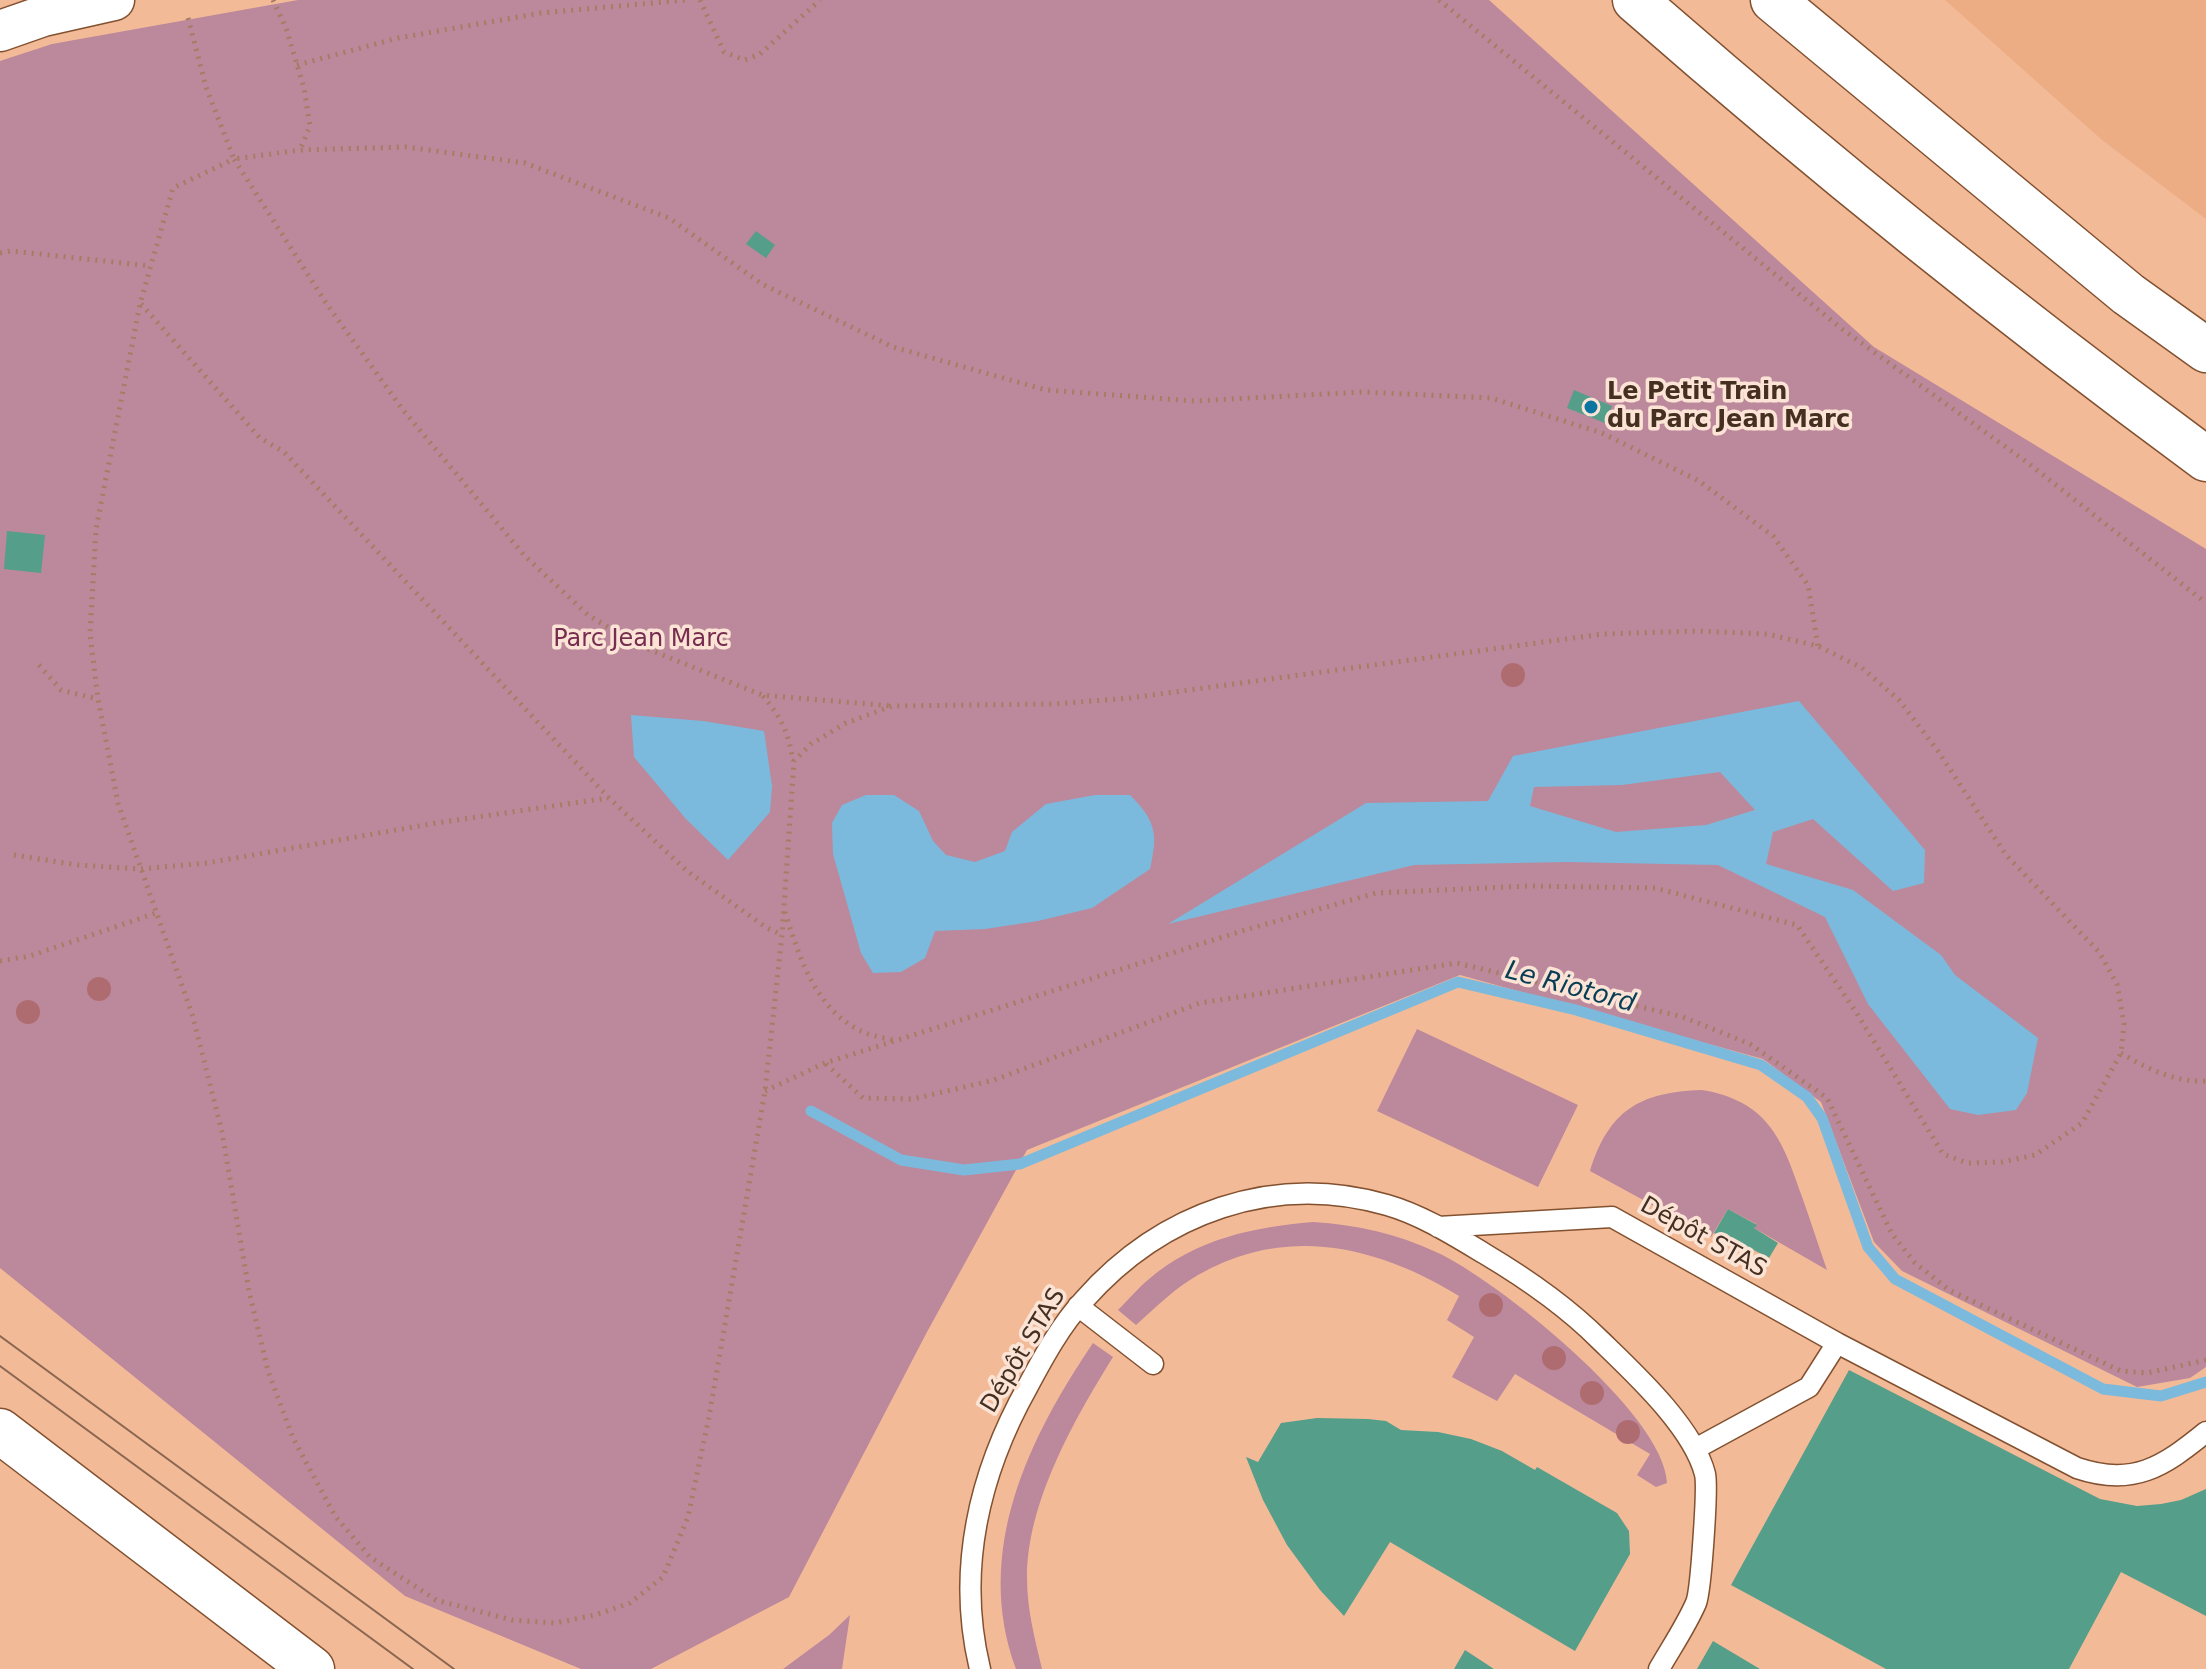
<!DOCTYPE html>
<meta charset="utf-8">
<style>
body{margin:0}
canvas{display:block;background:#f3ba97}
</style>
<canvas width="2206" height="1669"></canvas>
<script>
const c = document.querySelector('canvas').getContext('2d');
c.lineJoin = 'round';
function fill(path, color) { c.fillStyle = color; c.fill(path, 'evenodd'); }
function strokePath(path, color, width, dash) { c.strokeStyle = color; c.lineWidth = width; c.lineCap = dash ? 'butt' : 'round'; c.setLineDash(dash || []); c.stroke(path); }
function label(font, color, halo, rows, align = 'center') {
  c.font = font + ' "DejaVu Sans",sans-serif'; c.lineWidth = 7; c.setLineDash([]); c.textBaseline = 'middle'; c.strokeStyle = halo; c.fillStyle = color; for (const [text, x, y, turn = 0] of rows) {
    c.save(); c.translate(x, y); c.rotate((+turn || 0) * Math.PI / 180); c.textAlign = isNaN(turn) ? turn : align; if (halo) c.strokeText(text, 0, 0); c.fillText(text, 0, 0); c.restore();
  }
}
fill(new Path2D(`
 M 1945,0 L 2206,0 L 2206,219 L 2102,140 Z`), '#ecad85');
fill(new Path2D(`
 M 298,0 L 1489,0 L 1874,347 L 2206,549 L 2206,1367 L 2190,1378 L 2137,1387 L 1902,1271 L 1874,1242 L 1821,1102 L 1763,1059 L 1460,975 L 1027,1150 L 927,1332 L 789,1597 L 651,1669 L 581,1669 L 405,1596 L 0,1268 L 0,61 L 52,44 Z
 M 1417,1029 L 1578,1105 L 1538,1187 L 1377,1111 Z
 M 1702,1090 C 1767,1101 1782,1138 1801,1194 C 1810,1219 1818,1244 1827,1270 L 1754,1228 L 1756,1224 L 1728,1209 L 1711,1237 L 1590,1171 C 1609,1110 1640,1092 1702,1090 Z
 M 1313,1222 C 1356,1225 1396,1233 1436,1252 C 1496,1279 1665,1414 1667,1483 L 1656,1487 L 1637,1475 L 1650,1454 L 1515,1374 L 1497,1401 L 1452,1377 L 1474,1337 L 1447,1320 L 1459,1296 C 1378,1246 1286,1224 1198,1275 C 1175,1288 1156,1307 1136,1325 L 1118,1310 C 1128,1300 1138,1288 1149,1279 C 1196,1239 1253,1227 1313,1222 Z
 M 1093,1343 L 1113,1357 C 1074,1420 1027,1502 1027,1578 C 1027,1610 1035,1639 1042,1669 L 1016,1669 C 973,1552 1028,1439 1093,1343 Z
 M 850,1615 L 842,1669 L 783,1669 L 829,1635 Z`), '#bc889c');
fill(new Path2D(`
 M 1799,701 L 1925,850 L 1924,883 L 1893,891 L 1813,819 L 1773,832 L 1766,864 L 1853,890 L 1941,955 L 1955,975 L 2038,1038 L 2027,1093 L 2016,1110 L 1978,1115 L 1950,1109 L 1868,1004 L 1825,917 L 1718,865 L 1566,862 L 1414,865 L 1168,924 L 1366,803 L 1488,801 L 1513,756 ZM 1720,772 L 1755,810 L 1706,825 L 1616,832 L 1530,806 L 1534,787 L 1622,785 Z
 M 631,715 L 703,721 L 764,731 L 772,786 L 770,812 L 728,860 L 686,819 L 634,757 Z
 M 866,795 L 894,795 L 919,811 L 933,841 L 946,855 L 975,862 L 1005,851 L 1012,832 L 1046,804 L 1095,795 L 1130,795 C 1156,821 1158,834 1150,869 L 1092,908 L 1038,921 L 985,929 L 935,931 L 925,958 L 901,972 L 873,973 L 861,953 L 833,854 L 832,823 L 842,805 Z`), '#7cbadd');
strokePath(new Path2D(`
 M 811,1111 L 901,1160 L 964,1170 L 1020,1164 L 1458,982 L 1576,1010 L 1761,1065 L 1807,1097 L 1822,1118 L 1868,1247 L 1895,1279 L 2103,1389 L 2161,1396 L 2206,1382`), '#7cbadd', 11);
fill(new Path2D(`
 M 756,231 L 775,245 L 766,258 L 746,244 Z
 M 1574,390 L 1612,406 L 1605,423 L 1567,408 Z
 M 7,531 L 45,535 L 41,573 L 4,569 Z
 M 1728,1209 L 1757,1225 L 1754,1228 L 1778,1243 L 1769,1258 L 1744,1245 L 1742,1249 L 1714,1233 Z
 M 1849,1370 L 2100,1499 L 2137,1506 L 2161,1504 L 2181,1500 L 2206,1489 L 2206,1616 L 2121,1572 L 2069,1669 L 1886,1669 L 1731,1585 Z
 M 1317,1418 L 1368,1419 L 1386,1421 L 1401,1430 L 1438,1432 L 1471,1439 L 1502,1451 L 1535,1470 L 1537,1467 L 1617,1513 L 1629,1531 L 1630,1554 L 1575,1651 L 1390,1542 L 1344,1616 L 1320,1590 L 1287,1545 L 1263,1500 L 1246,1457 L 1258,1462 L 1281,1423 Z
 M 1713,1641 L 1760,1669 L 1697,1669 Z
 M 1465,1650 L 1494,1669 L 1454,1669 Z`), '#549e8a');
const service = new Path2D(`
 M 1438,1227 L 1612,1217 L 1837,1343
 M 1078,1306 L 1153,1364
 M 1695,1449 L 1809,1387 L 1837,1343 L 2077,1468 C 2133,1487 2163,1467 2206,1432
 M 980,1669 C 956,1570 979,1473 1028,1386 C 1044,1356 1061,1325 1084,1300 C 1161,1213 1273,1172 1387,1205 C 1422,1215 1455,1236 1485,1254 C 1527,1279 1566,1306 1600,1340 C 1634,1373 1693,1427 1705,1474 C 1708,1487 1701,1591 1696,1603 C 1686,1626 1671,1648 1659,1669`);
const minor = new Path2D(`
 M 0,31 L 43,16 L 114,0`);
const secondary = new Path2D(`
 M 0,1431 L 312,1669`);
const motorway = new Path2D(`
 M 1635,0 C 1819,161 2009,314 2206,459
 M 1773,0 L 2128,294 L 2206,350`);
strokePath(service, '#825130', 23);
strokePath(minor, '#825130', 43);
strokePath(secondary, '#825130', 47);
strokePath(motorway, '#825130', 47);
strokePath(new Path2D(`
 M 273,0 L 286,28 L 304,88 L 310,126 L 300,150
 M 700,0 L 724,52 L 745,60 L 760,54 L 820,0
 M 1439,0 L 1842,329 L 2028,463 L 2206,603
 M 188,18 L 206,87 L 234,159 L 300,150 L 406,147 L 525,163 L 669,218 L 762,284 L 893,347 L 1046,390 L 1194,401 L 1362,392 L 1491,398 L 1602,433 L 1699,481 L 1773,536 L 1808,585 L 1818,646
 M 297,65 L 398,38 L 541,13 L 686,0
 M 0,253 L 11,251 L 151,266
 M 141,304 L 260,438 L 284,452 L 609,798 L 687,871 L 767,928 L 782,935
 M 39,665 L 61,690 L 98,699
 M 763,696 C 782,719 788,731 793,761
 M 14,855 L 78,865 L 140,869 L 207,863 L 436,823 L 608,798
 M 785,912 C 799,957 817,1014 866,1033 C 875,1037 886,1038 896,1041
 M 0,961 L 30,956 L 156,913
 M 2121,1053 C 2145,1068 2177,1083 2206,1081
 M 826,1064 L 863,1098 L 913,1099 L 994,1080 L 1200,1003 L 1457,963 L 1683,1017 L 1750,1044 L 1827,1098 L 1892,1234 L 1915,1263 L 1949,1290 L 2121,1371 L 2147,1373 L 2206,1360
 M 765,1091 L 825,1063 L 1245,930 L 1376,893 L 1529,886 L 1655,888 L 1797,925 L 1856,1012 L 1943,1154 L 1967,1163 L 2002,1162 L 2035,1155 L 2082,1123 L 2121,1053 L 2124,1024 L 2117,984 L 2099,952 L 2006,855 L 1938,751 L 1899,700 L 1862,668 L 1818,646 L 1767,634 L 1697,631 L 1603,634 L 1130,698 L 1053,704 L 892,706 L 846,723 L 811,744 L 794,761 L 782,935 L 765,1091 L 709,1417 L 688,1517 L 663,1577 L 630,1603 L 595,1615 L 555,1623 L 512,1620 L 436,1600 L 370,1557 L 335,1516 L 293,1438 L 268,1371 L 249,1291 L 222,1132 L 193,1017 L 118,803 L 98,699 L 90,634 L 96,529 L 140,304 L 173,188 L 234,159 L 326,303 L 403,410 L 524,555 L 588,615 L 638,645 L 762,695 L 892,706`), '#a67c63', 5, [2, 6]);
strokePath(service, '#fff', 20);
strokePath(minor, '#fff', 40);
strokePath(secondary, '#fff', 44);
strokePath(motorway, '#fff', 44);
strokePath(new Path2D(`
 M 0,1336 L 454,1669
 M 0,1366 L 413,1669`), '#8b6751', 2);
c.fillStyle = '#af6c70';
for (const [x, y] of [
 [1513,675],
 [99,989],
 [28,1012],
 [1491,1305],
 [1554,1358],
 [1592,1393],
 [1628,1432]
]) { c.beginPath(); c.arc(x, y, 12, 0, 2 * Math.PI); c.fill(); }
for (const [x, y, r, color] of [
 [1591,407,8,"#0a75a0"]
]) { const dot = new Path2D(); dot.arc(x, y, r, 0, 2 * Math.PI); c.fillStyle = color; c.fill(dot); strokePath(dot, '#fbe4d5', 3); }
label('bold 24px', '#452f21', '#fbe4d5', [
 ["Le Petit Train",1607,393],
 ["du Parc Jean Marc",1607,421]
], 'left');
label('24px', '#772d50', '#fbe4d5', [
 ["Parc Jean Marc",641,640]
]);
label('24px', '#452f21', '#fbe4d5', [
 ["Dépôt STAS",1703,1238,29],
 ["Dépôt STAS",1024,1351,-59]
]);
label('italic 26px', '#073d55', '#fbe4d5', [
 ["Le Riotord",1570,988,15]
]);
</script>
